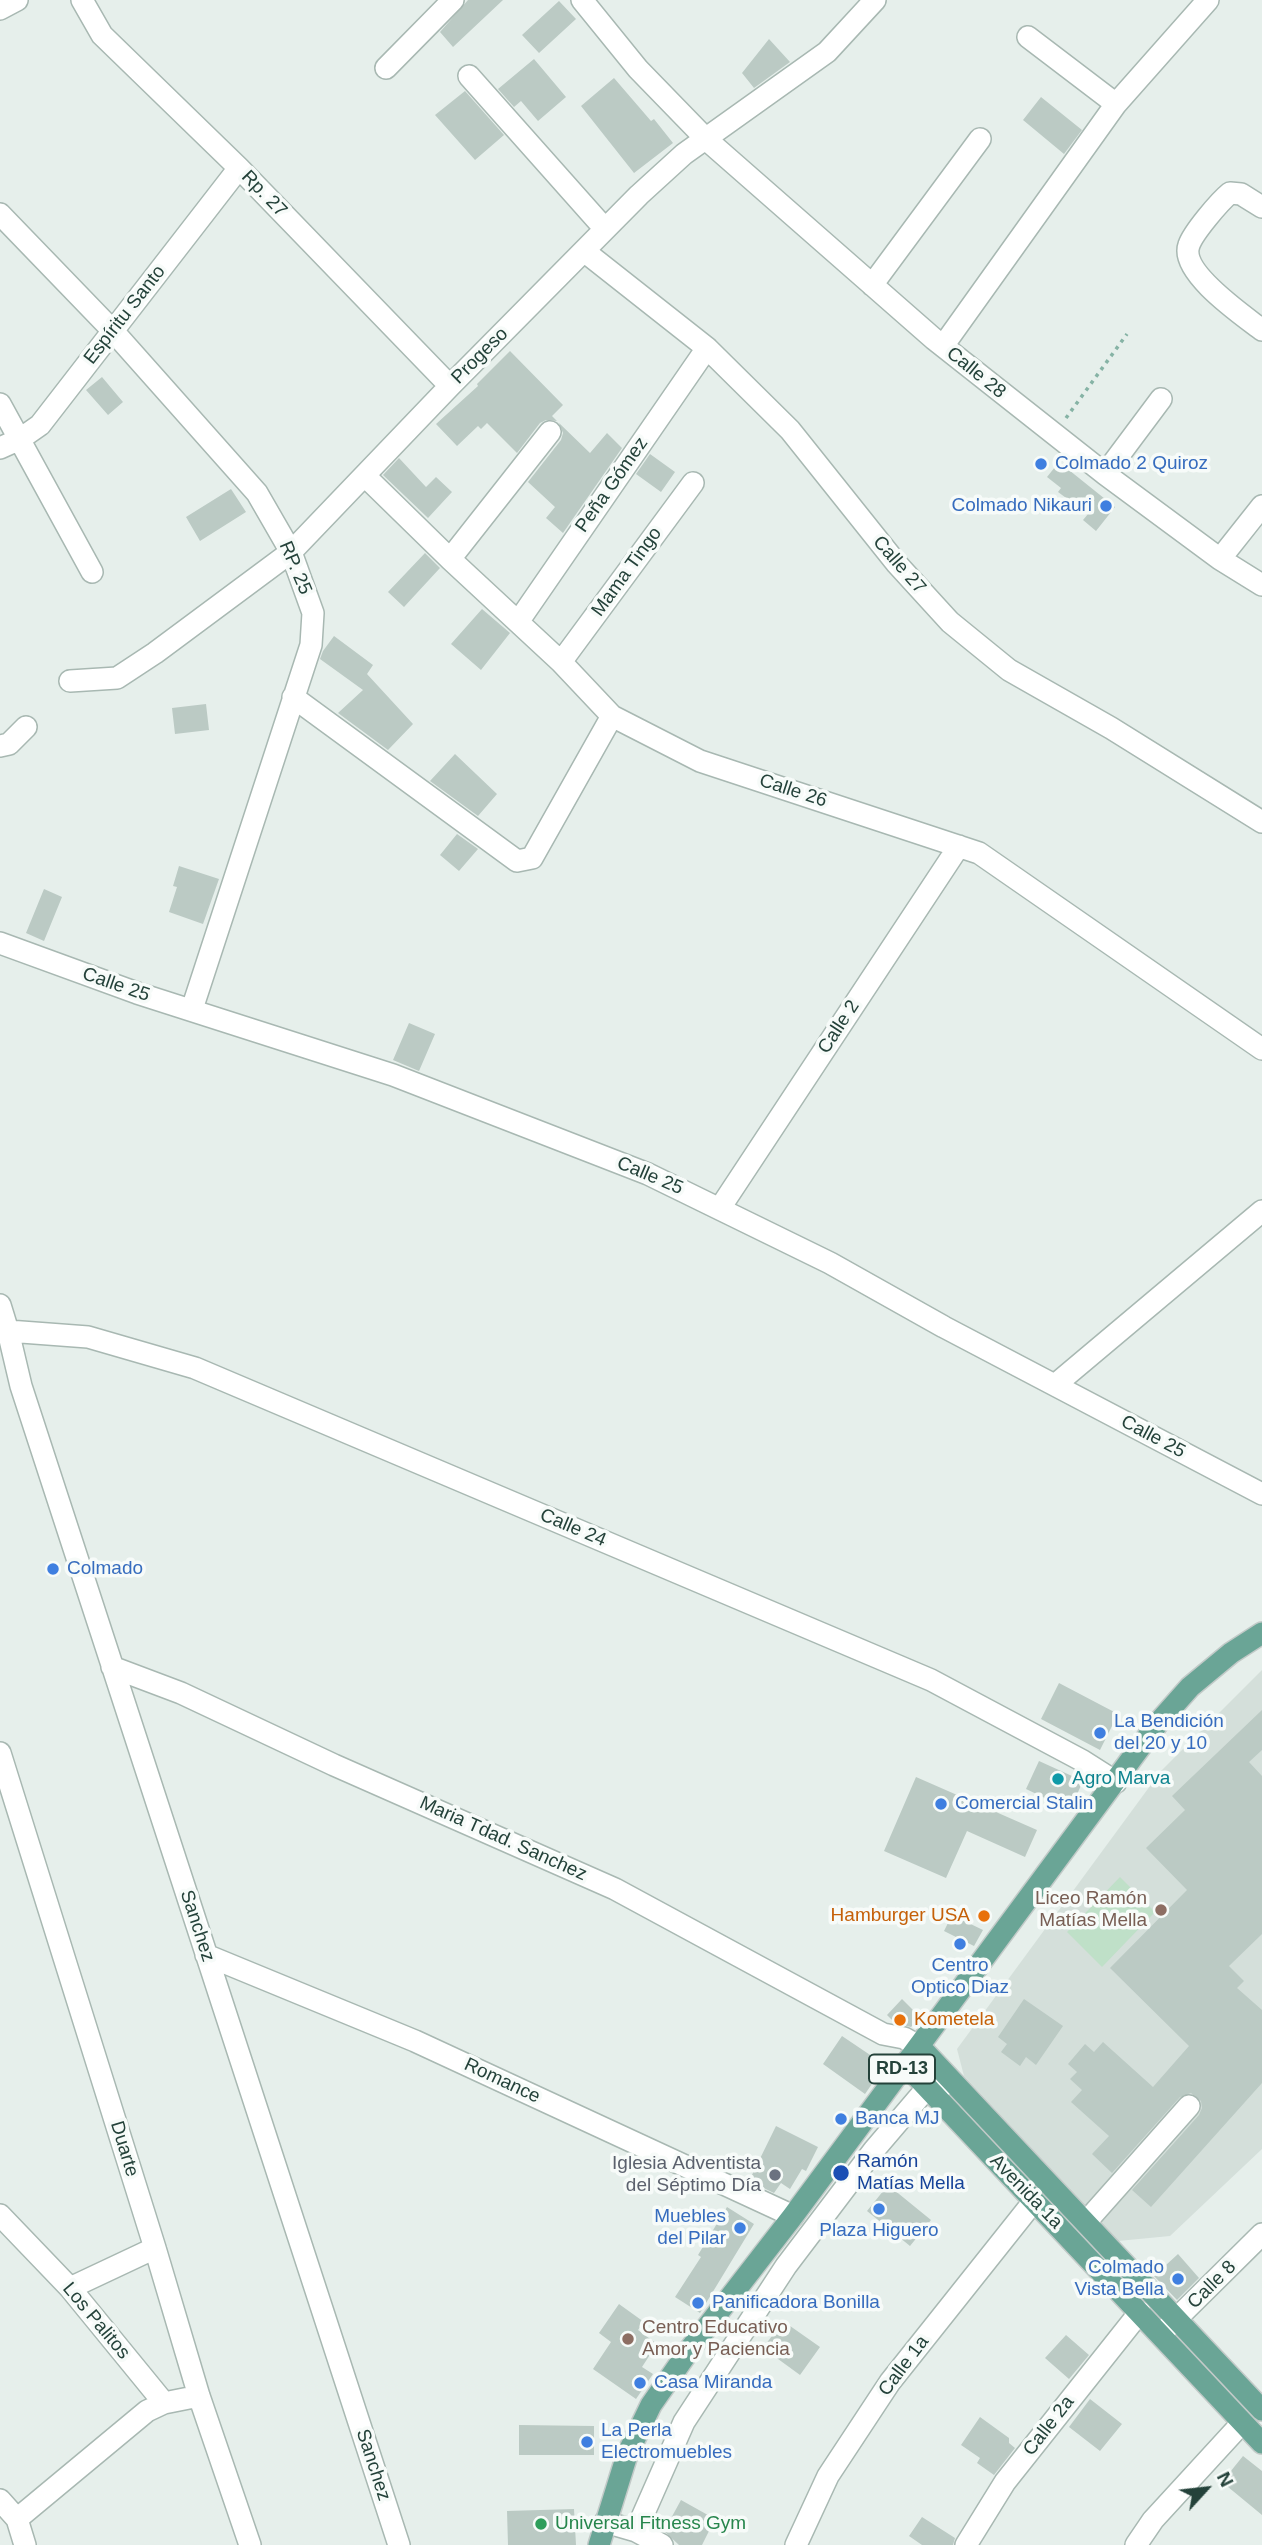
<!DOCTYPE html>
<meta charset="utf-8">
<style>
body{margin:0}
#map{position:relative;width:1262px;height:2545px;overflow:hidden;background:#e6efeb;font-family:Arial,sans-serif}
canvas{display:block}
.north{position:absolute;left:1171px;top:2454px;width:70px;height:70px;-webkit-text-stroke:5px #f7fbf9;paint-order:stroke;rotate:63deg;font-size:19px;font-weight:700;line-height:28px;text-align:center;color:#24423a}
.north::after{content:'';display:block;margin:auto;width:24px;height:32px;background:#24423a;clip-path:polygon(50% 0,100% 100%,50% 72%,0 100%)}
</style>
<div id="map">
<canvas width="1262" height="2545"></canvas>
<div class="north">N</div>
</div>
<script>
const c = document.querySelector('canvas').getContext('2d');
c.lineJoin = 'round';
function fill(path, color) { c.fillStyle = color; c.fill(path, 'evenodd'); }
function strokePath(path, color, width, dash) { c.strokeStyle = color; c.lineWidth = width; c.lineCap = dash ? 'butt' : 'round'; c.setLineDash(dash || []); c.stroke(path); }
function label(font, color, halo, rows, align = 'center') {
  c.font = font + ' Arial,sans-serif'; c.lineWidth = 7; c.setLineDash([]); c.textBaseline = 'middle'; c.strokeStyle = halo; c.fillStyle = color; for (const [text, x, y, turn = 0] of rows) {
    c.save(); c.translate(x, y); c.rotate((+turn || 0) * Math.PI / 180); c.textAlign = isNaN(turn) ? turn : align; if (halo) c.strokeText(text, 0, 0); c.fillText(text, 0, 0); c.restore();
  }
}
fill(new Path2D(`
 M 1262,1670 L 1262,2149 L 1170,2236 L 1118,2241 L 964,2076 L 957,2049 L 1161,1771 Z`), '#d4dfda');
fill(new Path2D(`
 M 1120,1877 L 1155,1912 L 1102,1967 L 1067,1932 Z`), '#bfe0c8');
fill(new Path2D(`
 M 468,0 L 503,0 L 453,47 L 440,32 Z
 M 559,1 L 576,19 L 539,53 L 522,35 Z
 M 769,39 L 790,62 L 754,88 L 742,73 Z
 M 534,59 L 566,97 L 538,121 L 521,101 L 514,107 L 498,89 Z
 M 614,78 L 651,121 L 654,119 L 673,143 L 634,173 L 581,106 Z
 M 465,91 L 504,135 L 475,160 L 435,115 Z
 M 1041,97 L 1082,130 L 1064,154 L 1023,120 Z
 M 510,351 L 563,405 L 552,416 L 557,421 L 546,420 L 540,423 L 517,453 L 487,423 L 481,429 L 478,426 L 457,446 L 436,424 L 478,386 L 477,384 Z
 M 102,377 L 123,402 L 108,415 L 86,390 Z
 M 559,423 L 590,453 L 607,433 L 622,448 L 563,533 L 546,518 L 555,507 L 528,482 L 561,440 L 563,433 Z
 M 650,454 L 675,472 L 661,492 L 636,474 Z
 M 399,458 L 426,487 L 436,477 L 452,492 L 428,518 L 383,475 Z
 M 1059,462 L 1115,507 L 1096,531 L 1083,520 L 1088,514 L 1058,492 L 1061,488 L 1047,477 Z
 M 231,489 L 246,512 L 200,541 L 186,517 Z
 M 425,553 L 440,568 L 404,607 L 388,592 Z
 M 482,609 L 510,633 L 481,670 L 451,644 Z
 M 334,636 L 373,665 L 367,674 L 413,724 L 388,750 L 338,713 L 363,690 L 320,659 L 323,651 Z
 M 206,704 L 209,730 L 175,734 L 172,708 Z
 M 455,754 L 497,794 L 478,816 L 430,781 Z
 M 457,834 L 478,849 L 459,871 L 440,855 Z
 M 179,866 L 219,879 L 203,924 L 169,912 L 177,887 L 173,886 Z
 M 44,889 L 62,897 L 44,941 L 26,933 Z
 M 409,1023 L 435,1034 L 419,1071 L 393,1060 Z
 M 1059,1683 L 1118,1714 L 1100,1750 L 1041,1719 Z
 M 1262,1710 L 1262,1750 L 1249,1762 L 1262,1776 L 1262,1934 L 1229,1966 L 1244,1981 L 1237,1988 L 1262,2010 L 1262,2083 L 1151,2207 L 1132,2190 L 1199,2115 L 1202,2108 L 1201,2101 L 1191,2093 L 1180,2097 L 1112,2173 L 1092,2154 L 1109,2136 L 1071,2102 L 1082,2090 L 1070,2079 L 1077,2072 L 1068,2064 L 1085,2044 L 1094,2052 L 1103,2042 L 1153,2087 L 1189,2046 L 1110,1968 L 1187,1890 L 1146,1848 L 1185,1810 L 1172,1796 Z
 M 1039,1761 L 1083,1781 L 1070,1810 L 1026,1789 Z
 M 916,1777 L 1037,1830 L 1025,1857 L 967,1831 L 946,1878 L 884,1851 Z
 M 952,1915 L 983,1930 L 974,1946 L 944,1931 Z
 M 902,1999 L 920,2017 L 911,2027 L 895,2023 L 887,2015 Z
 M 1024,1999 L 1063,2026 L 1036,2065 L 1026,2057 L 1020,2066 L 1001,2052 L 1007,2044 L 998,2037 Z
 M 842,2036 L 885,2065 L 865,2094 L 823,2064 Z
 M 776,2126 L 818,2147 L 806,2171 L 802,2169 L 790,2189 L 781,2183 L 774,2193 L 749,2181 Z
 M 888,2185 L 931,2220 L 910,2246 L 867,2211 Z
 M 727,2207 L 754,2224 L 700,2313 L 675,2297 L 701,2257 L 698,2255 Z
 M 1178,2254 L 1199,2278 L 1177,2300 L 1154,2276 Z
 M 619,2304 L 644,2322 L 638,2330 L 657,2344 L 642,2367 L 653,2374 L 636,2399 L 593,2369 L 611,2342 L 599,2333 Z
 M 783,2321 L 820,2347 L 800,2375 L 763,2348 Z
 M 1066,2335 L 1089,2355 L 1069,2379 L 1045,2358 Z
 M 1090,2399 L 1122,2424 L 1100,2451 L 1069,2427 Z
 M 980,2417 L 1009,2438 L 1009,2443 L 1015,2448 L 994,2475 L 977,2463 L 980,2458 L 961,2445 Z
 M 519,2425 L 594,2426 L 594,2455 L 519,2455 Z
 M 1243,2456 L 1262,2471 L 1262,2515 L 1222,2482 Z
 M 681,2500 L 715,2519 L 702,2545 L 679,2545 L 664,2531 Z
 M 574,2509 L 576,2545 L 508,2545 L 507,2511 Z
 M 922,2517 L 955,2538 L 953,2545 L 922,2545 L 909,2536 Z`), '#bbcac4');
const minor = new Path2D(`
 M 82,0 L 102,35 L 239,168 L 450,386
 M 582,0 L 638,69 L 707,140 L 934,339 L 1105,474 L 1220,559 L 1262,585
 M 0,9 L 17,0
 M 1028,37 L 1116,104
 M 386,68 L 453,0
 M 469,76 L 605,229
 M 1262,207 L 1241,194 L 1230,193 C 1219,202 1193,233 1189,245 C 1179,272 1244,316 1262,330
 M 0,214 L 113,331 L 257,493 L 291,552 L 313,613 L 311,645 L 192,1009
 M 584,251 L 707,348 L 790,430 L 897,564 L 950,622 L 1009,670 L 1111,728 L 1262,822
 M 872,285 L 980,139
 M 943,346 L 1116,104 L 1208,0
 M 0,404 L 92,572
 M 0,448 L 20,439 L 40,425 L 239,168
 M 1105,474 L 1161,399
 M 365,476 L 450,559 L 561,662 L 612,716 L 700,761 L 979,853 L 1262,1049
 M 450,559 L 550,432
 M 1220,559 L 1262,506
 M 518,622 L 707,348
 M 561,662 L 693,483
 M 70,681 L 117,678 L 155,653 L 291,552 L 450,386 L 639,195 L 684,154 L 827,52 L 875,0
 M 293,697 L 517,861 L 532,858 L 612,716
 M 0,746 L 9,744 L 26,727
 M 0,943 L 137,993 L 393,1075 L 648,1174 L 830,1263 L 944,1327 L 1262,1494
 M 720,1208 L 959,846
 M 0,1305 L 8,1331 L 21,1386 L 399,2545
 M 8,1331 L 88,1337 L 195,1368 L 931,1680 L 1083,1761 L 1116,1782
 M 1055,1385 L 1262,1211
 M 112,1667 L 181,1693 L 334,1765 L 615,1889 L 883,2034 L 904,2038 L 920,2047
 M 0,1753 L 155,2248 L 199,2396 L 250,2545
 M 206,1955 L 415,2041 L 793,2216
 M 0,2215 L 70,2288 L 164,2403 L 199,2396
 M 1086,2222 L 1189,2106
 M 70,2288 L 155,2248
 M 1161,2334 L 1262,2234
 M 0,2500 L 17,2519 L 25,2545
 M 17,2519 L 147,2411 L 164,2403
 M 605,2522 L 636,2531 L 662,2545
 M 636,2531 L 684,2422 L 786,2266 L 874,2150 L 927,2088 L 945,2085
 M 796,2545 L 828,2476 L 890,2382 L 1034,2201
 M 966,2545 L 1005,2482 L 1140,2312
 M 1136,2545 L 1153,2520 L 1242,2423`);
const major = new Path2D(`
 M 920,2047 L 1262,2410
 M 905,2064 L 1262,2443
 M 599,2545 L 627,2455 L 651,2405 L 690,2349 L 793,2216 L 1158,1723 L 1190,1687 L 1231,1653 L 1262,1633`);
strokePath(minor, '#a8b8b2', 24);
strokePath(major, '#c2cac8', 24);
strokePath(new Path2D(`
 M 1066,418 L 1127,334`), '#86b3a5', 3.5, [3.5, 5]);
strokePath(minor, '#fff', 21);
strokePath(major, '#6aa596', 21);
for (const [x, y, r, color] of [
 [1041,464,7,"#3f7fe0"],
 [1106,506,7,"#3f7fe0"],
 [53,1569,7,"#3f7fe0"],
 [1100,1733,7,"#3f7fe0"],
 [1058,1779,7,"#0f9aa8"],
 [941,1804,7,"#3f7fe0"],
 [1161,1910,7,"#8d6e63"],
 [984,1916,7,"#e8710a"],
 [960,1944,7,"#3f7fe0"],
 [900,2020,7,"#e8710a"],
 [841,2119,7,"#3f7fe0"],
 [841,2173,9,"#1a4fb4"],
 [775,2175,7,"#6b7280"],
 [879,2209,7,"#3f7fe0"],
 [740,2228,7,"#3f7fe0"],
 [1178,2279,7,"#3f7fe0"],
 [698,2303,7,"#3f7fe0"],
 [628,2339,7,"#8d6e63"],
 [640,2383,7,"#3f7fe0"],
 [587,2442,7,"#3f7fe0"],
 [541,2524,7,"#2e9e5b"]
]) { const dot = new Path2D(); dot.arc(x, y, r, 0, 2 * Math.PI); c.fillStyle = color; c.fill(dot); strokePath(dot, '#f7fbf9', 2.5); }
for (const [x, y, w] of [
 [902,2069,66]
]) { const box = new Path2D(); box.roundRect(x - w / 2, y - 14.5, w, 29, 5); c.fillStyle = '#f7fbf9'; c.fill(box); strokePath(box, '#24423a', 2); }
label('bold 18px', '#24423a', null, [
 ["RD-13",902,2069]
]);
label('19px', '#24423a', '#f7fbf9', [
 ["Rp. 27",264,194,46],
 ["Espíritu Santo",125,315,-52],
 ["Progeso",480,356,-45],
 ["Calle 28",976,373,39],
 ["Peña Gómez",612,485,-55],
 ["Calle 27",899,565,49],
 ["RP. 25",295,568,67],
 ["Mama Tingo",627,572,-54],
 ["Calle 26",793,791,18],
 ["Calle 25",116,985,19],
 ["Calle 2",839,1027,-57],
 ["Calle 25",650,1176,23],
 ["Calle 25",1153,1437,28],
 ["Calle 24",573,1528,23],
 ["Maria Tdad. Sanchez",503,1839,24],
 ["Sanchez",197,1926,72],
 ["Romance",502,2081,25],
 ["Duarte",124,2149,73],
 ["Avenida 1a",1026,2192,46],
 ["Calle 8",1212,2285,-45],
 ["Los Palitos",96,2321,50],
 ["Calle 1a",904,2366,-53],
 ["Calle 2a",1049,2426,-52],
 ["Sanchez",373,2465,72]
]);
label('19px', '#366cbe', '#f7fbf9', [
 ["Colmado 2 Quiroz",1055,464],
 ["Colmado Nikauri",1092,506,"right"],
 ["Colmado",67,1569],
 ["La Bendición",1114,1722],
 ["del 20 y 10",1114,1744],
 ["Comercial Stalin",955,1804],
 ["Centro",960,1966,"center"],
 ["Optico Diaz",960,1988,"center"],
 ["Banca MJ",855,2119],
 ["Muebles",726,2217,"right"],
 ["del Pilar",726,2239,"right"],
 ["Plaza Higuero",879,2231,"center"],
 ["Colmado",1164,2268,"right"],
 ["Vista Bella",1164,2290,"right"],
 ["Panificadora Bonilla",712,2303],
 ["Casa Miranda",654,2383],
 ["La Perla",601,2431],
 ["Electromuebles",601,2453]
], 'left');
label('19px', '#0d838f', '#f7fbf9', [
 ["Agro Marva",1072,1779]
], 'left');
label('19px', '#785e54', '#f7fbf9', [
 ["Liceo Ramón",1147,1899],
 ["Matías Mella",1147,1921],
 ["Centro Educativo",642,2328,"left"],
 ["Amor y Paciencia",642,2350,"left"]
], 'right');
label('19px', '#c56008', '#f7fbf9', [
 ["Hamburger USA",970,1916],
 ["Kometela",914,2020,"left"]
], 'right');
label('19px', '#164399', '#f7fbf9', [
 ["Ramón",857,2162],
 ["Matías Mella",857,2184]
], 'left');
label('19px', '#5b616d', '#f7fbf9', [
 ["Iglesia Adventista",761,2164],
 ["del Séptimo Día",761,2186]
], 'right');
label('19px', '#27864d', '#f7fbf9', [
 ["Universal Fitness Gym",555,2524]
], 'left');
</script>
